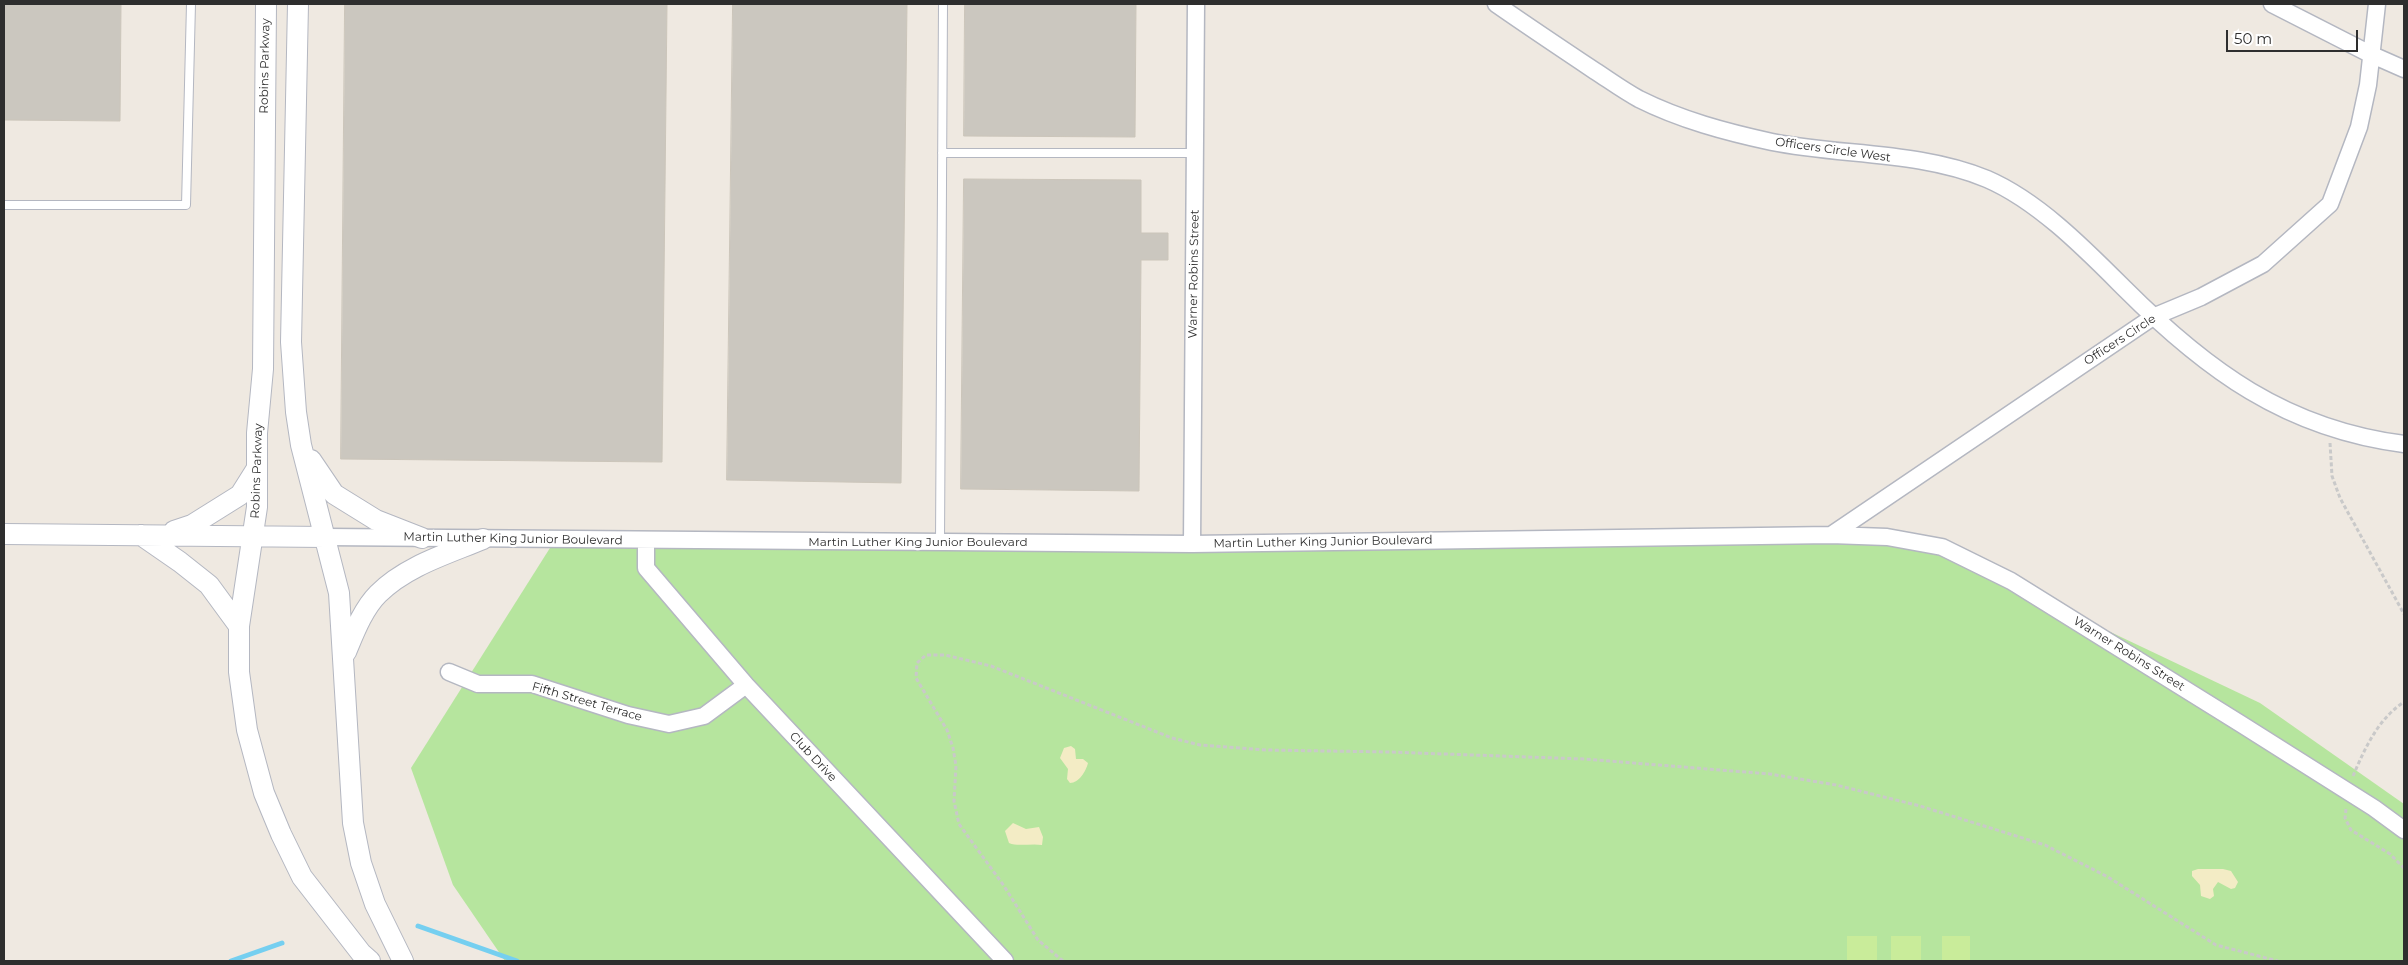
<!DOCTYPE html>
<style>
body{margin:0}
#map{position:relative;width:2408px;height:965px;overflow:hidden;background:#efe9e1;font-family:Montserrat,sans-serif}
canvas{display:block}
.frame{position:absolute;inset:0;border:5px solid #2e2e2e;pointer-events:none}
.scale{position:absolute;left:2226px;top:30px;width:132px;height:22px;box-sizing:border-box;border:2px solid #2e2e2e;border-top:0;padding-left:6px;font-size:15px;line-height:18px;white-space:nowrap;color:#2e2e2e;-webkit-text-stroke:4px #fff;paint-order:stroke}
</style>
<div id="map">
<canvas width="2408" height="965"></canvas>
<div class="frame"></div>
<div class="scale">50 m</div>
</div>
<script>
const c = document.querySelector('canvas').getContext('2d');
c.lineJoin = 'round';
function fill(path, color) { c.fillStyle = color; c.fill(path, 'evenodd'); }
function strokePath(path, color, width, dash) { c.strokeStyle = color; c.lineWidth = width; c.lineCap = dash ? 'butt' : 'round'; c.setLineDash(dash || []); c.stroke(path); }
function label(font, color, halo, rows, align = 'center') {
  c.font = font + ' Montserrat,sans-serif'; c.lineWidth = 4.5; c.setLineDash([]); c.textBaseline = 'middle'; c.strokeStyle = halo; c.fillStyle = color; for (const [text, x, y, turn = 0] of rows) {
    c.save(); c.translate(x, y); c.rotate((+turn || 0) * Math.PI / 180); c.textAlign = isNaN(turn) ? turn : align; if (halo) c.strokeText(text, 0, 0); c.fillText(text, 0, 0); c.restore();
  }
}
fill(new Path2D(`
 M 555,540 L 1925,544 L 2260,703 L 2404,804 L 2404,961 L 505,961 L 453,885 L 411,768 Z`), '#b6e59e');
fill(new Path2D(`
 M 1071,746 L 1075,749 L 1076,759 L 1083,759 L 1088,763 C 1086,771 1079,783 1070,783 L 1067,779 L 1068,769 L 1060,758 L 1064,748 Z
 M 1013,823 L 1026,829 L 1039,827 L 1043,837 L 1042,845 C 1031,843 1018,847 1009,843 L 1005,831 Z
 M 2198,869 L 2223,869 L 2231,871 L 2238,882 L 2235,888 L 2231,889 L 2218,882 L 2213,889 L 2214,896 L 2210,899 L 2201,896 L 2200,885 L 2192,876 L 2192,871 Z`), '#f3ecc5');
fill(new Path2D(`
 M 1847,936 L 1877,936 L 1877,961 L 1847,961 Z
 M 1891,936 L 1921,936 L 1921,961 L 1891,961 Z
 M 1942,936 L 1970,936 L 1970,961 L 1942,961 Z`), '#c9ec9a');
strokePath(new Path2D(`
 M 418,926 L 517,961
 M 231,961 L 282,943`), '#75cff0', 5);
const building = new Path2D(`
 M 4,4 L 121,4 L 120,121 L 4,120 Z
 M 345,4 L 667,4 L 662,462 L 341,459 Z
 M 733,4 L 907,4 L 901,483 L 727,480 Z
 M 965,4 L 1136,4 L 1135,137 L 964,136 Z
 M 964,179 L 1141,180 L 1141,233 L 1168,233 L 1168,260 L 1141,260 L 1139,491 L 961,489 Z`);
fill(building, '#cbc7bf');
strokePath(building, '#cbc5ba', 1);
const service = new Path2D(`
 M 942,153 L 1195,153
 M 4,205 L 186,205 L 191,4
 M 940,542 L 943,4`);
const minor = new Path2D(`
 M 1496,4 C 1529,27 1562,49 1595,71 C 1609,80 1624,91 1639,99 C 1681,120 1726,132 1772,142 C 1842,156 1919,151 1987,179 C 2038,201 2085,249 2124,288 C 2206,370 2286,429 2404,444
 M 2272,4 L 2370,54 L 2404,69
 M 1831,535 L 2153,317 L 2201,297 L 2263,264 L 2330,204 L 2359,127 L 2368,85 L 2377,4
 M 326,537 L 1192,544 L 1831,535 L 1887,537 L 1942,547 L 2011,581 L 2241,724 L 2374,808 L 2404,830
 M 646,541 L 646,568 L 746,685 L 1005,961
 M 1192,544 L 1196,4
 M 449,672 L 478,684 L 532,684 L 628,715 L 669,724 L 704,716 L 746,685`);
const tertiary = new Path2D(`
 M 266,4 L 263,369 L 257,433 L 257,507 L 239,626 L 239,672 L 247,730 L 264,793 L 281,834 L 302,877 L 361,953 L 370,961
 M 298,4 L 291,342 L 296,412 L 301,445 L 339,593 L 353,823 L 361,863 L 375,904 L 403,961
 M 311,460 L 334,494 L 376,520 L 422,538
 M 174,531 L 192,525 L 240,495 L 257,468
 M 4,534 L 326,537
 M 141,535 L 180,562 L 209,585 L 239,626
 M 346,652 C 354,633 363,609 378,594 C 406,566 447,554 483,539`);
strokePath(service, '#b4b7c1', 10);
strokePath(minor, '#b4b7c1', 19);
strokePath(tertiary, '#b4b7c1', 22);
strokePath(new Path2D(`
 M 2330,443 L 2332,476 L 2340,498 L 2404,614
 M 2353,776 C 2365,748 2378,719 2404,702
 M 2346,809 L 2345,818 L 2351,830 L 2390,854 L 2404,868
 M 1063,961 L 1038,940 L 1004,886 L 959,824 L 954,801 L 956,766 L 953,748 L 947,730 L 916,678 L 917,663 L 926,655 L 945,655 L 991,666 L 1172,738 L 1200,745 L 1266,750 L 1389,752 L 1584,759 L 1770,774 L 1836,785 L 1920,806 L 2045,845 L 2108,877 L 2216,945 L 2278,961`), '#c9c9c9', 3, [4, 2.5]);
strokePath(service, '#fff', 8);
strokePath(minor, '#fff', 16);
strokePath(tertiary, '#fff', 20);
label('12px', '#2e2e2e', '#fff', [
 ["Robins Parkway",265,66,-89],
 ["Officers Circle West",1833,150,8],
 ["Warner Robins Street",1194,274,-89],
 ["Officers Circle",2120,340,-33],
 ["Robins Parkway",257,471,-88],
 ["Martin Luther King Junior Boulevard",513,539,1],
 ["Martin Luther King Junior Boulevard",918,542],
 ["Martin Luther King Junior Boulevard",1323,542,-1],
 ["Warner Robins Street",2129,654,32],
 ["Fifth Street Terrace",587,702,16],
 ["Club Drive",813,757,47]
]);
</script>
